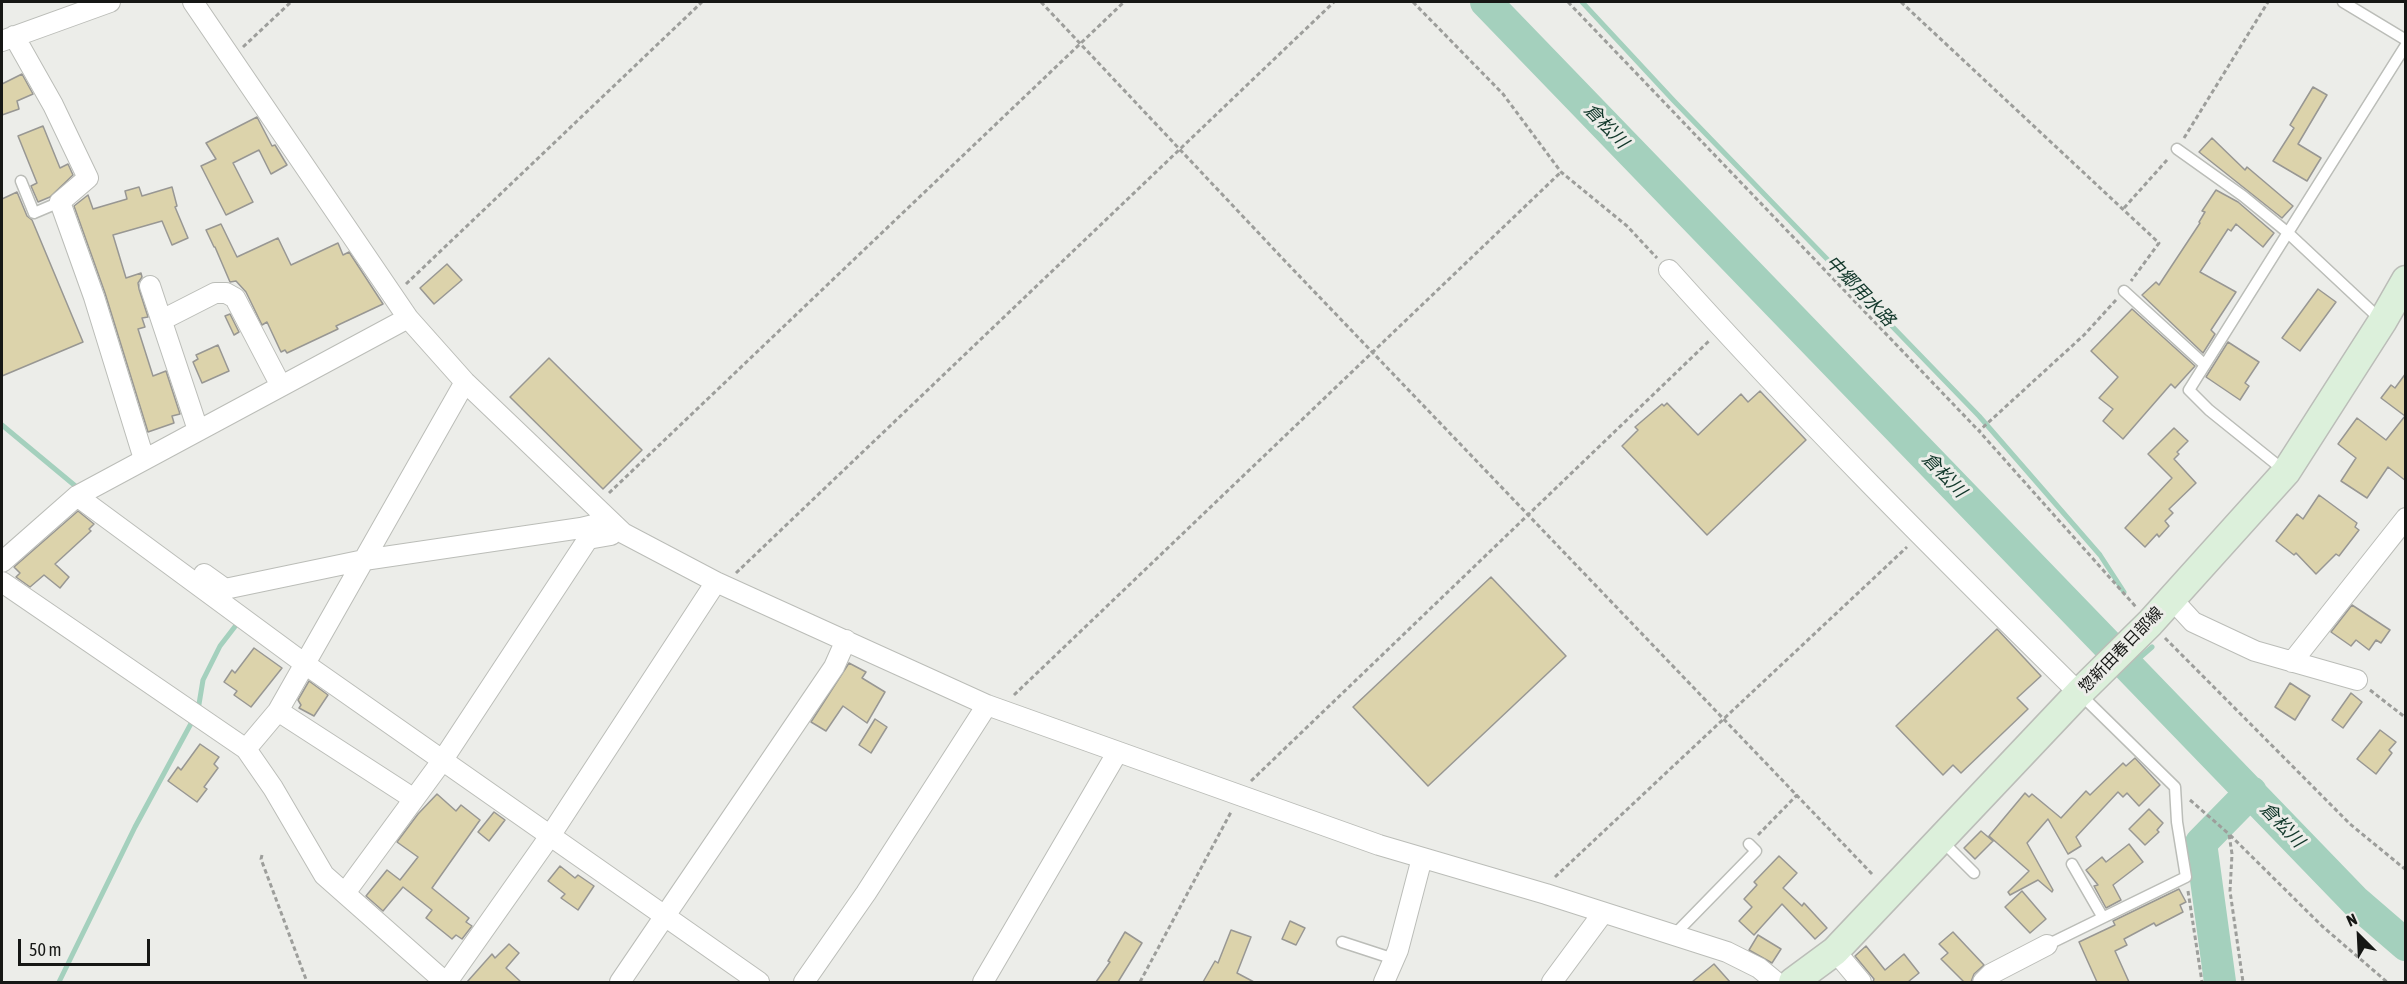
<!DOCTYPE html>
<meta charset="utf-8">
<style>
body{margin:0}
#map{position:relative;width:2407px;height:984px;overflow:hidden;background:#ecede9;font-family:"Asap Condensed",sans-serif}
canvas{display:block}
.frame{position:absolute;inset:0;border:3px solid #161715;pointer-events:none}
.north{position:absolute;left:2329px;top:906px;width:60px;height:60px;-webkit-text-stroke:4px #ecede9;paint-order:stroke;rotate:336deg;font-size:16px;font-weight:700;line-height:24px;text-align:center;color:#161715}
.north::after{content:'';display:block;margin:auto;width:21px;height:27px;background:#161715;clip-path:polygon(50% 0,100% 100%,50% 72%,0 100%)}
.scale{position:absolute;left:18px;top:939px;width:132px;height:27px;box-sizing:border-box;border:3px solid #161715;border-top:0;padding-left:8px;font-size:18px;line-height:21px;white-space:nowrap;color:#161715;-webkit-text-stroke:4px #ecede9;paint-order:stroke}
</style>
<div id="map">
<canvas width="2407" height="984"></canvas>
<div class="frame"></div>
<div class="north">N</div>
<div class="scale">50 m</div>
</div>
<script>
const c = document.querySelector('canvas').getContext('2d');
c.lineJoin = 'round';
function strokePath(path, color, width, dash) { c.strokeStyle = color; c.lineWidth = width; c.lineCap = dash ? 'butt' : 'round'; c.setLineDash(dash || []); c.stroke(path); }
function fill(path, color) { c.fillStyle = color; c.fill(path, 'evenodd'); }
function label(font, color, halo, rows, align = 'center') {
  c.font = font + ' "Asap Condensed","Noto Sans JP",sans-serif'; c.lineWidth = 6; c.setLineDash([]); c.textBaseline = 'middle'; c.strokeStyle = halo; c.fillStyle = color; for (const [text, x, y, turn = 0] of rows) {
    c.save(); c.translate(x, y); c.rotate((+turn || 0) * Math.PI / 180); c.textAlign = isNaN(turn) ? turn : align; if (halo) c.strokeText(text, 0, 0); c.fillText(text, 0, 0); c.restore();
  }
}
strokePath(new Path2D(`
 M 1582,2 L 1674,101 L 1979,416 L 2100,555 L 2124,592
 M 2,425 L 79,489
 M 2128,668 L 2152,647
 M 198,710 L 203,680 L 220,646 L 240,620
 M 59,982 L 135,827 L 194,718`), '#a4d0bd', 5);
strokePath(new Path2D(`
 M 1486,2 L 2356,902 L 2406,945
 M 2220,982 L 2201,843 L 2251,792`), '#a4d0bd', 32);
const building = new Path2D(`
 M 22,74 L 33,94 L 17,101 L 19,109 L 2,115 L 2,84 Z
 M 2313,87 L 2327,95 L 2298,144 L 2321,158 L 2307,181 L 2273,161 L 2294,128 L 2290,125 Z
 M 257,117 L 272,146 L 275,145 L 287,165 L 271,174 L 259,150 L 233,163 L 253,202 L 226,215 L 201,166 L 216,159 L 206,143 Z
 M 43,126 L 60,168 L 68,164 L 73,175 L 50,197 L 38,202 L 31,186 L 37,183 L 18,136 Z
 M 2212,138 L 2245,170 L 2247,167 L 2293,206 L 2282,218 L 2199,152 Z
 M 139,187 L 142,196 L 172,187 L 177,206 L 175,207 L 188,238 L 172,245 L 162,221 L 113,235 L 126,278 L 141,273 L 142,277 L 138,283 L 139,289 L 148,317 L 142,318 L 145,327 L 138,329 L 153,376 L 166,371 L 180,414 L 172,416 L 174,423 L 148,432 L 105,293 L 74,206 L 88,195 L 93,209 L 127,199 L 125,191 Z
 M 2216,190 L 2238,202 L 2274,233 L 2263,247 L 2236,224 L 2231,231 L 2228,229 L 2200,272 L 2236,292 L 2211,330 L 2215,334 L 2203,353 L 2142,295 L 2156,282 L 2159,285 L 2200,223 L 2199,222 L 2205,212 L 2202,211 Z
 M 17,192 L 27,216 L 32,220 L 83,342 L 2,376 L 2,199 Z
 M 221,224 L 237,257 L 278,238 L 291,265 L 338,243 L 343,255 L 349,252 L 383,304 L 336,326 L 338,329 L 287,353 L 285,350 L 281,352 L 267,322 L 262,325 L 246,292 L 236,281 L 230,282 L 215,247 L 214,247 L 206,230 Z
 M 447,264 L 462,280 L 434,304 L 420,288 Z
 M 2318,289 L 2336,302 L 2300,351 L 2282,338 Z
 M 2132,309 L 2195,366 L 2175,388 L 2171,384 L 2123,439 L 2103,421 L 2113,409 L 2099,398 L 2118,377 L 2091,351 Z
 M 230,314 L 239,332 L 234,335 L 225,316 Z
 M 2228,342 L 2259,362 L 2245,383 L 2249,386 L 2240,400 L 2206,377 Z
 M 218,345 L 229,371 L 202,383 L 193,362 L 198,359 L 196,355 Z
 M 549,358 L 642,450 L 603,489 L 510,397 Z
 M 2406,373 L 2406,481 L 2388,467 L 2367,498 L 2341,481 L 2356,458 L 2338,444 L 2357,418 L 2386,440 L 2405,416 L 2381,398 L 2391,385 L 2395,388 Z
 M 1760,391 L 1806,440 L 1707,535 L 1622,446 L 1638,430 L 1635,427 L 1662,404 L 1664,406 L 1667,403 L 1698,435 L 1741,394 L 1748,402 Z
 M 2174,428 L 2188,441 L 2177,452 L 2179,454 L 2174,459 L 2196,483 L 2169,509 L 2173,513 L 2165,521 L 2169,526 L 2159,537 L 2157,534 L 2145,547 L 2125,528 L 2172,478 L 2148,454 Z
 M 2319,495 L 2357,523 L 2355,527 L 2359,530 L 2339,556 L 2336,554 L 2316,574 L 2296,553 L 2294,555 L 2276,541 L 2297,514 L 2303,519 Z
 M 78,511 L 94,524 L 89,529 L 91,531 L 55,564 L 69,577 L 60,588 L 44,575 L 30,587 L 16,577 L 20,573 L 14,567 Z
 M 1491,577 L 1566,656 L 1428,786 L 1353,707 Z
 M 2352,605 L 2390,630 L 2381,643 L 2376,640 L 2369,650 L 2356,640 L 2351,646 L 2331,632 Z
 M 1997,629 L 2041,676 L 2017,698 L 2028,709 L 1961,773 L 1953,765 L 1943,775 L 1896,726 Z
 M 254,648 L 282,668 L 251,707 L 234,695 L 237,691 L 224,682 L 232,670 L 235,673 Z
 M 849,663 L 866,672 L 862,678 L 885,692 L 867,723 L 843,706 L 826,731 L 811,722 Z
 M 309,681 L 328,695 L 314,716 L 299,708 L 301,705 L 298,700 Z
 M 2290,683 L 2310,696 L 2295,720 L 2275,707 Z
 M 2351,693 L 2362,702 L 2343,728 L 2332,720 Z
 M 875,719 L 887,727 L 871,753 L 859,745 Z
 M 2380,730 L 2396,742 L 2389,750 L 2392,753 L 2376,774 L 2357,759 Z
 M 200,744 L 219,757 L 214,764 L 218,768 L 204,787 L 207,789 L 197,802 L 168,781 L 178,767 L 181,770 Z
 M 2135,758 L 2160,785 L 2139,806 L 2127,793 L 2123,797 L 2118,792 L 2076,837 L 2081,846 L 2068,854 L 2048,819 L 2027,843 L 2053,890 L 2052,892 L 2038,880 L 2010,895 L 2008,892 L 2029,871 L 1989,836 L 2025,793 L 2029,797 L 2032,794 L 2061,818 L 2086,791 L 2090,795 L 2123,763 L 2126,766 Z
 M 437,794 L 456,811 L 461,805 L 480,820 L 432,888 L 469,918 L 466,922 L 472,926 L 462,939 L 456,935 L 452,939 L 426,918 L 432,910 L 403,887 L 383,911 L 366,896 L 387,870 L 400,880 L 418,857 L 397,842 L 418,814 Z
 M 2149,809 L 2163,823 L 2157,830 L 2159,832 L 2145,845 L 2129,829 Z
 M 494,812 L 505,820 L 489,841 L 478,832 Z
 M 1981,831 L 1993,841 L 1975,859 L 1964,848 Z
 M 2129,844 L 2143,862 L 2113,885 L 2121,900 L 2106,908 L 2094,886 L 2098,885 L 2086,870 L 2102,857 L 2106,862 Z
 M 1779,856 L 1797,873 L 1783,888 L 1802,906 L 1804,903 L 1827,928 L 1815,939 L 1782,904 L 1754,935 L 1739,921 L 1752,907 L 1744,899 L 1757,885 L 1754,882 Z
 M 560,866 L 575,878 L 578,875 L 594,886 L 578,910 L 561,898 L 565,894 L 548,881 Z
 M 2179,889 L 2186,902 L 2180,905 L 2183,912 L 2156,926 L 2154,923 L 2124,939 L 2127,945 L 2115,951 L 2129,982 L 2097,982 L 2079,942 L 2115,925 L 2113,921 Z
 M 2022,891 L 2046,919 L 2030,933 L 2005,907 Z
 M 1290,921 L 1305,928 L 1296,945 L 1282,939 Z
 M 1231,930 L 1251,937 L 1237,973 L 1254,982 L 1203,982 L 1215,961 L 1218,963 Z
 M 1125,932 L 1142,943 L 1118,982 L 1096,982 L 1110,962 L 1108,961 Z
 M 1953,932 L 1984,965 L 1974,974 L 1971,982 L 1964,982 L 1941,959 L 1948,953 L 1939,944 Z
 M 1758,935 L 1781,949 L 1772,963 L 1749,950 Z
 M 509,944 L 519,953 L 506,968 L 521,982 L 467,982 L 492,954 L 495,958 Z
 M 1866,946 L 1885,970 L 1904,954 L 1919,973 L 1908,982 L 1873,982 L 1874,979 L 1855,956 Z
 M 1714,964 L 1730,982 L 1692,982 Z`);
fill(building, '#dcd3ab');
strokePath(building, '#989793', 1.5);
const service = new Path2D(`
 M 2343,2 L 2406,40
 M 2177,149 L 2243,196 L 2287,232 L 2381,320
 M 21,181 L 34,213 L 60,202
 M 2124,291 L 2205,365
 M 2286,472 L 2209,410 L 2189,390 L 2406,45
 M 1942,841 L 1974,873
 M 2072,864 L 2102,916
 M 1673,936 L 1756,851 L 1749,844
 M 1342,942 L 1394,959
 M 2047,945 L 2186,877 L 2177,822 L 2175,787 L 2079,693`);
const minor = new Path2D(`
 M 193,2 L 408,318 L 465,382 L 623,533 L 716,582 L 987,705 L 1379,845 L 1546,894 L 1727,952 L 1759,968 L 1776,982
 M 14,36 L 53,105 L 88,178 L 60,202 L 94,297 L 144,459
 M 2,41 L 110,2
 M 1669,270 C 1800,416 1939,555 2079,693
 M 150,286 L 198,430
 M 162,320 L 215,293 L 226,293 L 235,298 L 281,386
 M 77,496 L 305,664 L 759,982
 M 2,562 L 77,496 L 408,318
 M 204,574 L 225,589 L 364,560 L 581,528 L 610,521
 M 2,582 L 246,749 L 273,788 L 324,875 L 445,982
 M 2171,598 L 2193,622 L 2255,651 L 2357,680
 M 2292,662 L 2406,518
 M 278,711 L 414,799
 M 246,749 L 278,711 L 465,382
 M 345,893 L 442,761 L 588,539 L 611,535
 M 1835,951 L 1861,982
 M 447,982 L 550,836 L 716,582
 M 620,982 L 834,667 L 846,640
 M 804,982 L 866,893 L 987,705
 M 983,982 L 1117,753
 M 1384,982 L 1398,950 L 1422,858
 M 1552,982 L 1603,913
 M 1983,982 L 1991,974 L 2047,945`);
const secondary = new Path2D(`
 M 1793,982 L 1835,951 L 2079,693 L 2150,623 L 2286,472 L 2382,322 L 2406,280`);
strokePath(service, '#bbbdb8', 13);
strokePath(minor, '#bbbdb8', 22);
strokePath(secondary, '#bbbdb8', 31);
strokePath(new Path2D(`
 M 1041,2 L 1284,260 L 1874,876
 M 1413,2 L 1503,94 L 1561,172 L 1627,226 L 1657,258
 M 1568,2 L 1979,431
 M 1901,2 L 2159,243 L 2131,281
 M 243,47 L 291,2
 M 2184,138 L 2268,2
 M 2124,208 L 2167,160
 M 406,284 L 702,2
 M 2116,300 L 2084,335 L 1979,431 L 2136,607
 M 609,493 L 1124,2
 M 736,573 L 1334,2
 M 2165,638 L 2350,824 L 2406,870
 M 2370,690 L 2406,718
 M 1014,695 L 1561,172
 M 1251,781 L 1709,341
 M 2190,800 L 2229,834 L 2232,854 L 2230,891 L 2243,982
 M 1758,835 L 1797,795
 M 2230,835 L 2322,926 L 2387,982
 M 262,855 L 261,859 L 307,982
 M 1555,877 L 1907,547
 M 2188,891 L 2202,982
 M 1140,982 L 1231,812`), '#9d9e9b', 3, [4.5, 3]);
strokePath(service, '#fff', 10);
strokePath(minor, '#fff', 20);
strokePath(secondary, '#dcf0db', 28);
label('16px', '#161715', '#ecede9', [
 ["惣新田春日部線",2121,650,-46]
]);
label('italic 18px', '#11372a', '#ecede9', [
 ["倉松川",1606,126,46],
 ["中郷用水路",1860,291,46],
 ["倉松川",1944,475,46],
 ["倉松川",2282,825,46]
]);
</script>
